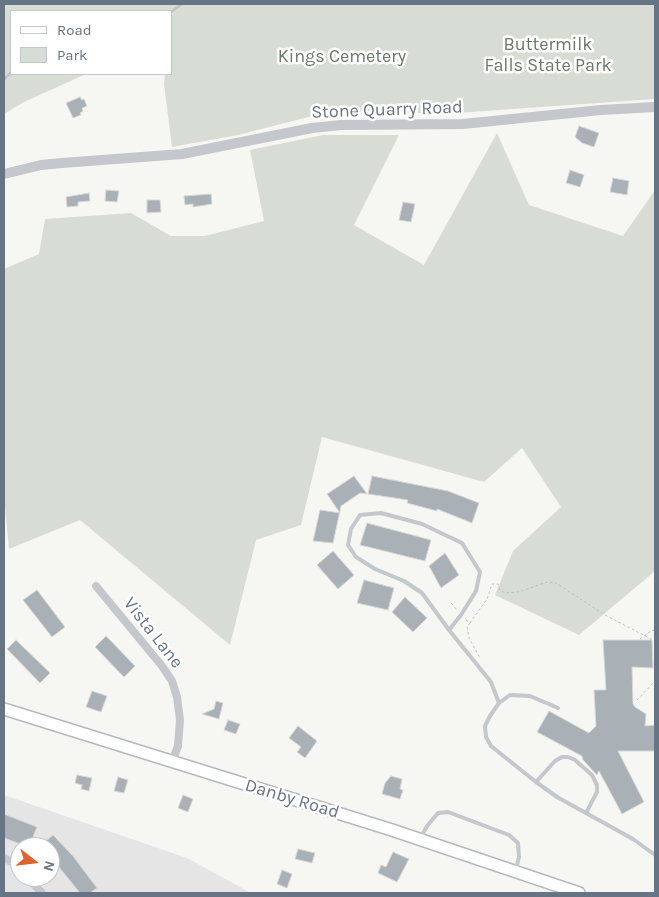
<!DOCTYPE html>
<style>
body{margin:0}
#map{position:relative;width:659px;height:897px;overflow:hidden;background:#f6f6f3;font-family:Karla,sans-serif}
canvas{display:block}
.frame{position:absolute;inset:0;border:5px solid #667483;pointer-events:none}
.legend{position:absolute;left:10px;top:10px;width:162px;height:65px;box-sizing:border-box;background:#fff;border:1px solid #c2c7cd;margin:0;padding:6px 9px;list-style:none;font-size:15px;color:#667483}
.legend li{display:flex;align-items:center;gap:10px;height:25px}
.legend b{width:25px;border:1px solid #c2c7cd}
.north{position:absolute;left:10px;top:837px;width:50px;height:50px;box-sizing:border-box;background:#fff;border:1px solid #c2c7cd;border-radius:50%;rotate:106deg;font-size:14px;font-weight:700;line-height:20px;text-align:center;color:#667483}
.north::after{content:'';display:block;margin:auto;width:18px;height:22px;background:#dd622d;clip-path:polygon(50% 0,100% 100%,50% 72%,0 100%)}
</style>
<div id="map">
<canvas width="659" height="897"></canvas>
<div class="frame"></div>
<ul class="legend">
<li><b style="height:6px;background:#fff"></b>Road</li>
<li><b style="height:14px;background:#d7ddd4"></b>Park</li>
</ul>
<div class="north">N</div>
</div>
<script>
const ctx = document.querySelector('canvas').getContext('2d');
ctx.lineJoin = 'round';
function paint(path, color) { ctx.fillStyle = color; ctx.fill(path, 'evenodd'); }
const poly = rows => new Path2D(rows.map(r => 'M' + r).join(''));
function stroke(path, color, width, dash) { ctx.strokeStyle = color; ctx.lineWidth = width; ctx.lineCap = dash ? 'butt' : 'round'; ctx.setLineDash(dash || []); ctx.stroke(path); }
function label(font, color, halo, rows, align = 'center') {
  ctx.font = font + ' Karla,sans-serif'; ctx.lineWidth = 5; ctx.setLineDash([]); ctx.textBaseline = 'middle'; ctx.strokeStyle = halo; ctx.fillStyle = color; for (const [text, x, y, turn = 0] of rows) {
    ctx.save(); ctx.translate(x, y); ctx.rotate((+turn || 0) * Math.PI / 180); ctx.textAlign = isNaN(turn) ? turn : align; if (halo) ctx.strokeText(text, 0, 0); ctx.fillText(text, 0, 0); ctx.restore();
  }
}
paint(poly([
 [4,795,187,858,251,893,4,893],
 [20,847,50,847,50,877,20,877]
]), '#e4e5e4');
paint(poly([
 [4,4,655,4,655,99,442,114,344,110,324,113,238,135,172,147,164,84,165,74,171,74,171,11,11,11,11,74,86,74,24,102,4,114],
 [497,133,529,205,623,236,655,190,655,571,579,635,495,595,513,551,561,507,522,448,484,482,322,437,301,525,256,540,230,645,80,520,9,549,4,496,4,269,39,254,45,219,131,213,171,236,205,236,264,221,250,150,323,135,399,135,354,225,424,265]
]), '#d7ddd4');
stroke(poly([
 [171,12,182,4],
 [4,80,11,72]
]), '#bcc5ca', 2.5);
const building = poly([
 [80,97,82,100,84,99,87,106,82,108,83,111,80,113,81,115,73,118,66,103,80,97],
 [579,126,599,133,594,147,582,143,575,137,579,126],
 [570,170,584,175,580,187,566,183,570,170],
 [613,178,629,181,627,195,610,192,613,178],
 [106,190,119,191,117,202,105,201,106,190],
 [89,193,90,201,78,202,78,206,67,207,66,197,89,193],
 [211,194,212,204,193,207,193,204,185,205,184,196,211,194],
 [147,200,160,200,161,212,147,213,147,200],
 [403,202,415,204,411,222,399,220,403,202],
 [354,476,367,494,360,493,341,506,333,543,313,541,320,510,340,513,327,494,354,476],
 [372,476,448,491,479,503,472,523,437,509,437,511,407,503,408,500,368,494,372,476],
 [367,523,431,540,425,561,360,545,367,523],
 [333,551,354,575,338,589,317,565,333,551],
 [445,553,459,575,441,588,429,566,445,553],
 [364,580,394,588,388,610,357,603,364,580],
 [37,590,65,627,52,637,23,600,37,590],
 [405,597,427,618,413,632,392,612,405,597],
 [106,636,135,666,124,677,95,647,106,636],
 [16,640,50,673,40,683,7,649,16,640],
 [603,640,652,640,653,668,632,667,633,704,635,707,646,714,645,726,655,725,655,751,618,751,644,802,622,814,599,771,597,775,583,760,582,756,537,732,549,711,589,733,596,726,594,690,606,690,603,640],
 [92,691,107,696,101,712,86,707,92,691],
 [216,701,223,703,219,719,202,714,214,709,216,701],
 [228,720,240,724,236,734,224,730,228,720],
 [298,726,317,741,305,758,297,752,301,747,289,738,298,726],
 [77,775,92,778,89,791,81,789,82,785,75,783,77,775],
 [391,776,402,779,400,789,403,790,400,799,382,794,385,783,391,776],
 [118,777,128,780,124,793,114,791,118,777],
 [183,795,193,799,188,812,178,808,183,795],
 [4,814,37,827,29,847,4,838,4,814],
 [53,835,73,856,97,888,90,893,80,893,50,856,50,847,39,847,53,835],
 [298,849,315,853,312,863,295,859,298,849],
 [393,852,409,859,397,882,378,873,381,865,386,867,393,852],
 [282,870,292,874,287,888,277,884,282,870]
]);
paint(building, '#a9b0b6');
stroke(building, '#d8d8d6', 1);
const secondary = poly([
 [4,709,392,830,579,893]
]);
stroke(secondary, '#b4b9bd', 14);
stroke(poly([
 [451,603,457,610],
 [466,620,470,623,467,627,469,638,480,658],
 [470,623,487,599,492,584,498,584,500,590,505,593,519,592,547,582,556,583,605,615,655,641],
 [640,639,651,631,655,630],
 [637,700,655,681]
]), '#bcbec0', 1, [2.5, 2.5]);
stroke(poly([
 [449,630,461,615,476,591,480,572,462,543,422,524,381,513,360,515,351,529,348,545,356,557,375,569,404,581,422,593,449,630,491,682,499,703],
 [558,708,530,696,510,695,499,703,490,716,485,726,486,737,491,746,536,782,557,797,633,839,655,855],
 [536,782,555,761,562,757,568,757,575,760,592,775,597,785,597,792,586,813],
 [420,839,427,826,438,813,448,812,509,835,518,843,519,857,516,869]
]), '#c4c7cb', 4);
stroke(poly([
 [96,586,162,666,172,681,177,697,180,720,178,746,172,762],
 [4,858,17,865,20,869],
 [27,877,42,893]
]), '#c4c7cb', 8);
stroke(poly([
 [4,174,41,165,62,163,182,154,312,128,341,125,463,124,601,110,655,107]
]), '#c4c7cb', 10);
stroke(secondary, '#fff', 11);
label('18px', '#687a65', '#fff', [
 ["Buttermilk",548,45],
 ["Falls State Park",548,66],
 ["Kings Cemetery",342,57]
]);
label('18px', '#667483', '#fff', [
 ["Stone Quarry Road",387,110,-2],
 ["Vista Lane",153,633,52],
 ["Danby Road",292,799,17]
]);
</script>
